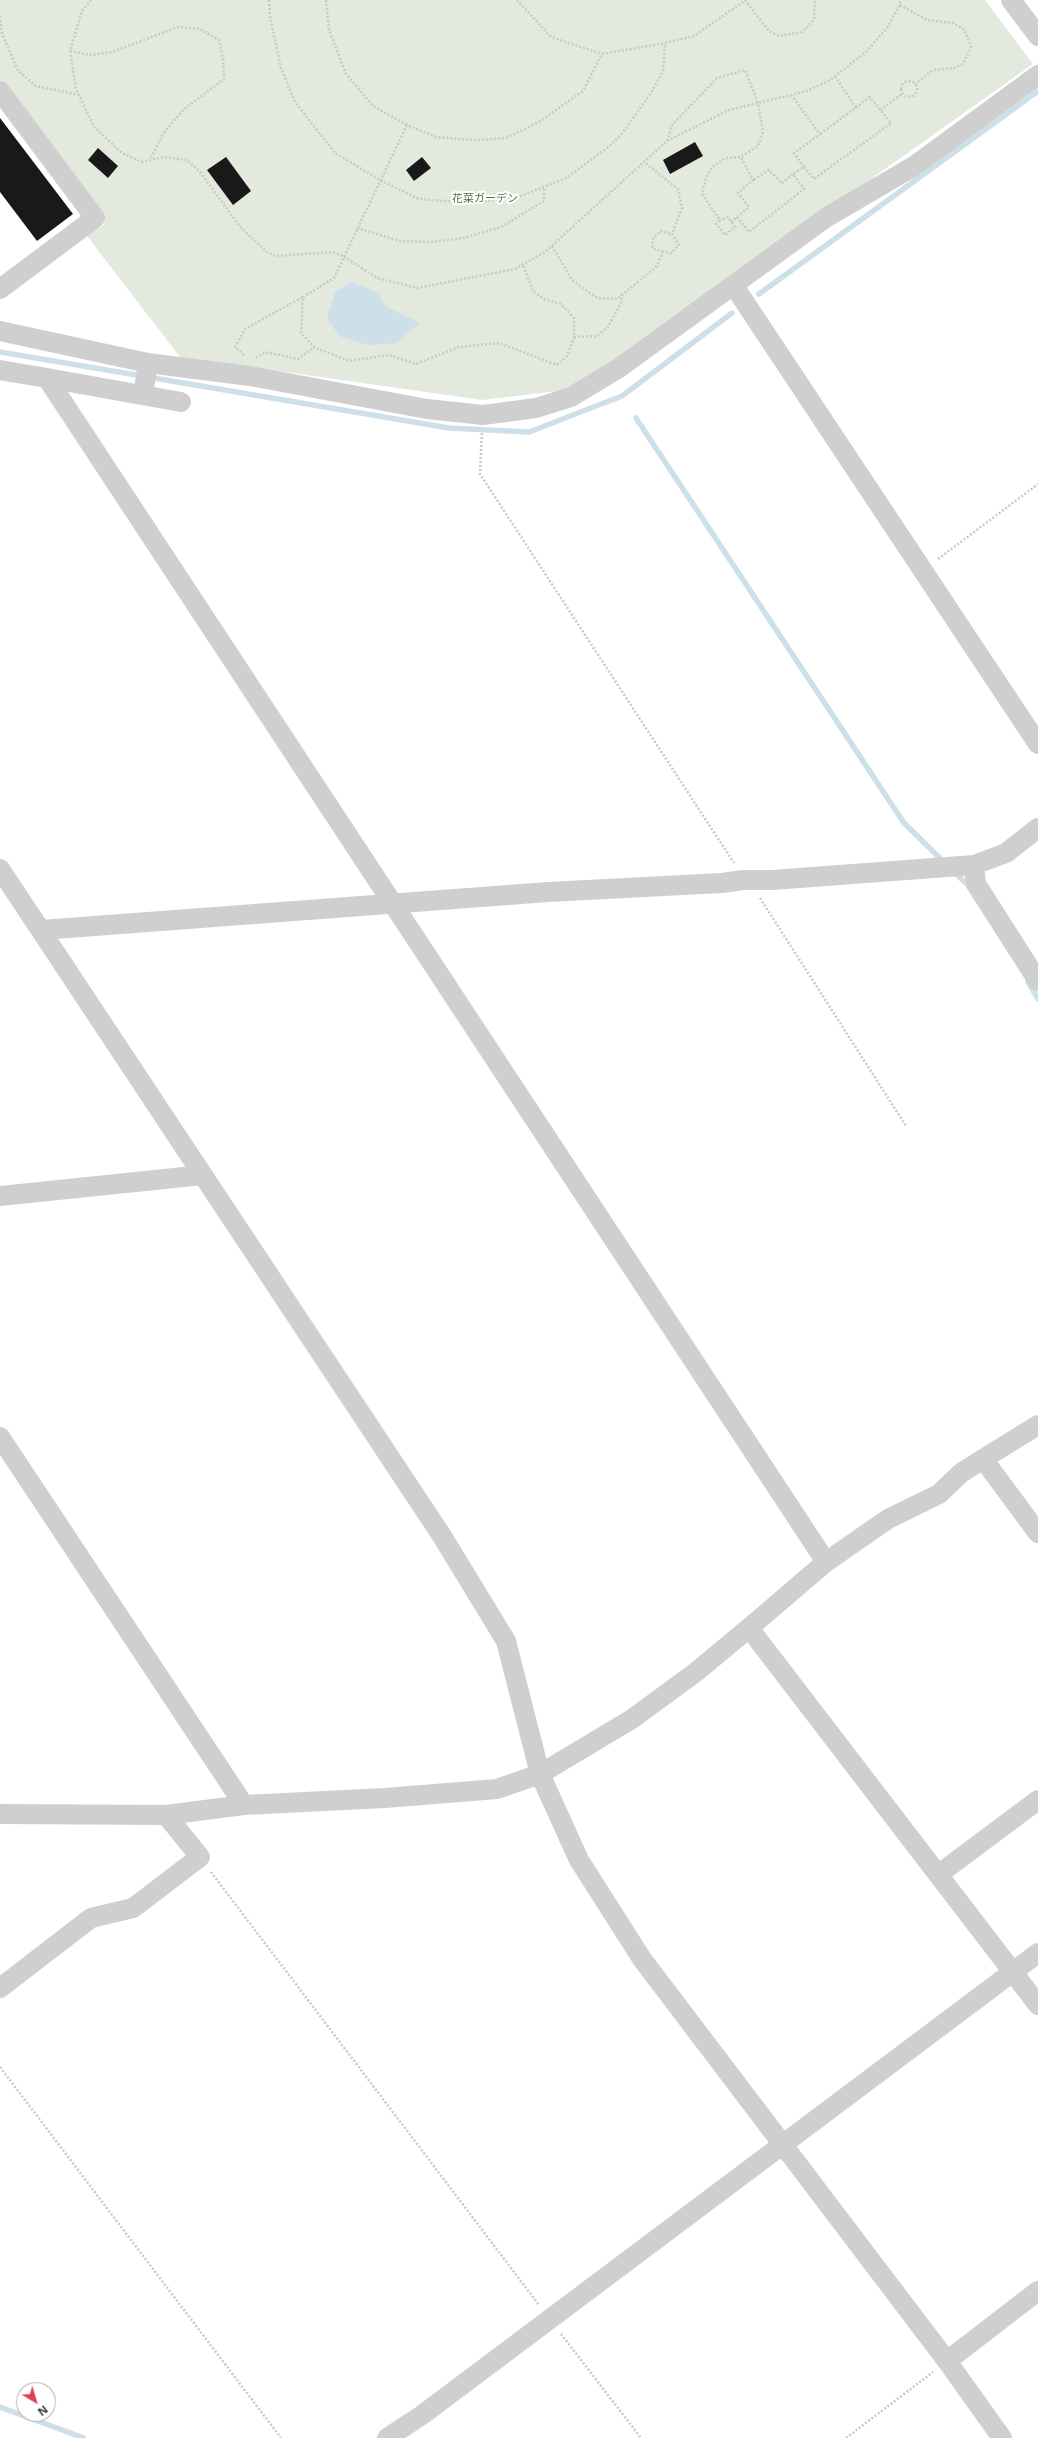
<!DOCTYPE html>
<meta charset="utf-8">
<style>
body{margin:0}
#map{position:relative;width:1038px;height:2438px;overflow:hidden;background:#fff;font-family:"Noto Sans",sans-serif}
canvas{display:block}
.north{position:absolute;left:16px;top:2382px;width:40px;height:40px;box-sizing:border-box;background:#fff;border:1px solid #adadad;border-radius:50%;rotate:142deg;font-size:11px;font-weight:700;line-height:16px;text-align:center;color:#323232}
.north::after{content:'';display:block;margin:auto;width:14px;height:18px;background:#da4357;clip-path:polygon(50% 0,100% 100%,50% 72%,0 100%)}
</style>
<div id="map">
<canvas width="1038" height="2438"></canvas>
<div class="north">N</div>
</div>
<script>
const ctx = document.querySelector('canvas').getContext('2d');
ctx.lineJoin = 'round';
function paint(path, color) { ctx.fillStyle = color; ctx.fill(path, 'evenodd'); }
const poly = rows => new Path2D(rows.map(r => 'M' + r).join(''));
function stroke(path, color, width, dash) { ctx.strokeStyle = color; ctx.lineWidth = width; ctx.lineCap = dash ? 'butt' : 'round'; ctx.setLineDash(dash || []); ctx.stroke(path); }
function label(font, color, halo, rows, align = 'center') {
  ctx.font = font + ' "Noto Sans","Noto Sans JP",sans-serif'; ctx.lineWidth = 4; ctx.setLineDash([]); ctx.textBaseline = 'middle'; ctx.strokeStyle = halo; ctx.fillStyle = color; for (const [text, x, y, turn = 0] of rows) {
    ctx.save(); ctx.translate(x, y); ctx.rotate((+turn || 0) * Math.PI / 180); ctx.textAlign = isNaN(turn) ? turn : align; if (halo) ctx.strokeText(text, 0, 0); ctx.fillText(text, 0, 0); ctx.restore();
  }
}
paint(poly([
 [0,0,985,0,1033,64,575,389,482,400,180,357,87,236,105,224,0,84]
]), '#e3e9dc');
paint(poly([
 [352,282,381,294,380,300,389,308,420,323,396,343,367,345,339,336,327,318,335,292]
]), '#cde0e9');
stroke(poly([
 [759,294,1038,91],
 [0,352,449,428,529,432,622,396,732,313],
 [636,418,904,823,944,862],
 [953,871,970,887],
 [1028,982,1038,999],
 [0,2407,84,2438]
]), '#cde0e9', 5.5);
paint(poly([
 [0,118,73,214,37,241,0,192],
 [695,142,703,156,670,174,663,160],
 [98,148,118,166,108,178,88,160],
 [226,157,251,191,233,205,207,170],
 [422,157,431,168,414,181,406,170]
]), '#191919');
stroke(poly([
 [91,0,82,11,70,51,76,89,94,127,122,153,142,162,164,157,187,160,200,172,241,228,267,252,276,256,333,252,343,256,377,278,417,288,515,269,545,252,667,141,729,110,807,91,830,80,866,52,887,28,900,5,900,0],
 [269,0,270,16,281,68,295,102,335,153,380,180,419,199,459,202,486,201,521,196,566,178,606,149,621,135,651,93,663,71,665,43],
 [326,0,329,30,346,74,373,106,407,125,436,137,475,140,506,138,539,122,583,91,602,54],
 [517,0,551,37,602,54,665,43,694,36,746,0],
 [745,0,769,31,779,36,802,32,814,20,815,0],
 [900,5,927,20,953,23,965,30,971,47,963,64,954,68,933,70,915,84],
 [0,16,2,34,18,71,36,86,79,95],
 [70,51,91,55,112,52,178,27,200,29,219,40,223,58,224,79,183,110,163,134,150,160],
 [835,76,856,108],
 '901 89a8 8 0 1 1 16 0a8 8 0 1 1-16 0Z',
 [791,95,820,134,794,153,804,167,793,174],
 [880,110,902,94],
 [407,125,334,278,303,297,301,333,314,347,349,361,389,355,416,364,459,347,499,343,557,365,567,356,574,337,574,318,561,304,544,299,533,291,523,265],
 [667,141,672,125,717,78,745,70,758,103,763,132,758,146,741,157,725,158,711,168,706,178,702,194,720,220,716,224,725,235,735,227,728,217,720,220],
 [804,167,814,179,891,123,870,97,820,134],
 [737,217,749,232,804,189,793,174,782,183,769,170,753,180],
 [731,222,749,207,738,193,753,180,741,157],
 [357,228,400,241,431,242,463,238,501,227,544,201,544,187],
 [552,246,572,280,597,298,617,299,656,267,663,252,671,253,679,245,672,234,682,208,678,189,644,162],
 [663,252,652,248,653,238,661,231,672,234],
 [574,337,597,336,608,327,622,301,622,295],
 [244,355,235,347,245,329,303,297],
 [256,358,265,352,298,359,314,347],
 [482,433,480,474,734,863],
 [938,559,1038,484],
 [760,898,906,1126],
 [211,1872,539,2305],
 [0,2067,281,2438],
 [561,2334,641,2438],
 [846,2438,933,2372]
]), '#c9c9c9', 2.5, [2, 2]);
stroke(poly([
 [1011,0,1038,36],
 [0,91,95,218,0,289],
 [734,286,1038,744],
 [0,331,148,363,250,376,427,409,483,415,536,408,571,397,619,368,827,217,914,166,1038,75],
 [0,370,47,378,826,1562],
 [47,378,181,402],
 [143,395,148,363],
 [974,865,976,884,1038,981],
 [0,869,442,1536,506,1641,540,1774,579,1860,642,1959,947,2361,1002,2438],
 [41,930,548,892,722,883,743,880,772,880,974,865,1006,853,1038,828],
 [0,1196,203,1175],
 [0,1437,244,1805],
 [983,1459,1038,1425],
 [749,1628,826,1562,888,1519,939,1494,961,1473,983,1459,1038,1533],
 [0,1814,166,1815,244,1805,385,1798,497,1789,540,1774,632,1719,696,1672,749,1628,1038,2005],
 [939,1874,1038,1800],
 [0,1988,91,1918,133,1908,200,1857,166,1815],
 [947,2361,1038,2291],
 [387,2438,422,2415,1038,1953]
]), '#cfcfcf', 20);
label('11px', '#586c42', '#fff', [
 ["花菜ガーデン",485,199]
]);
</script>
